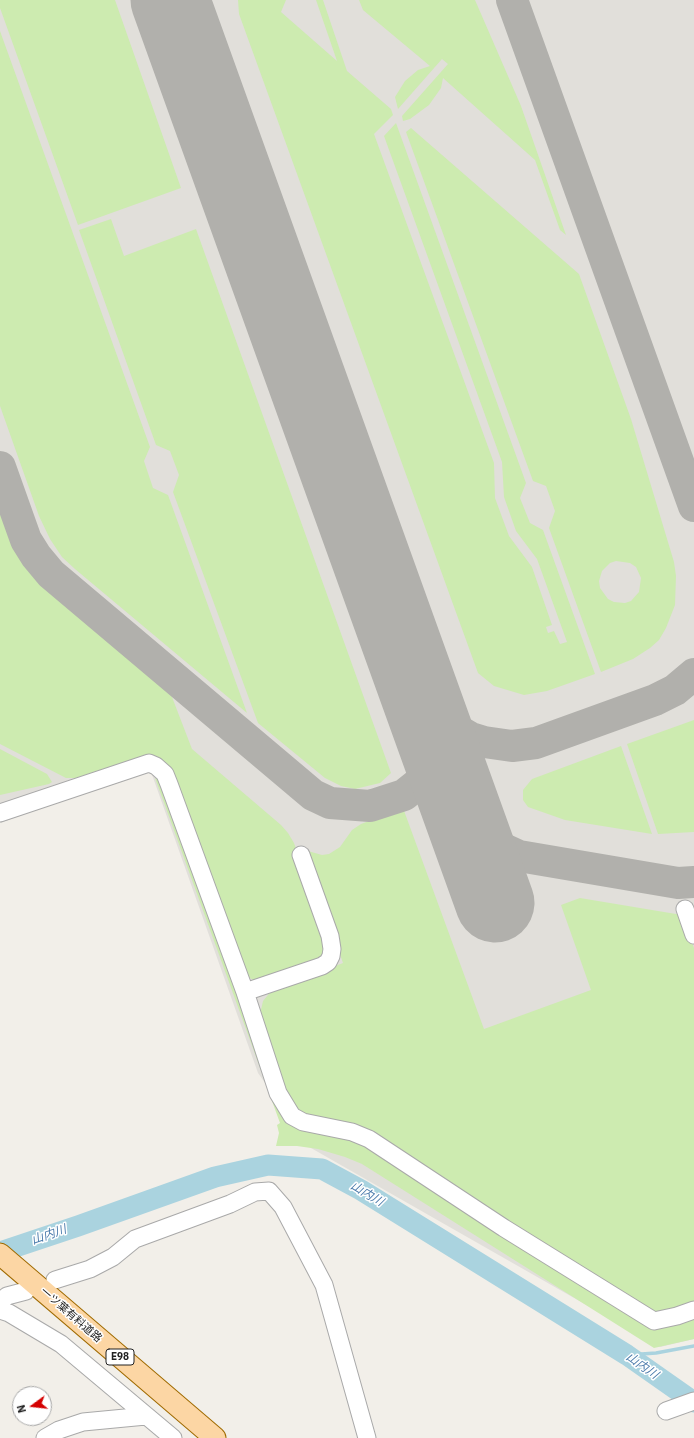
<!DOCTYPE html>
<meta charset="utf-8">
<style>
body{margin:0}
#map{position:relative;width:694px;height:1438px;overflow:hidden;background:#f2efe9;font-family:"IBM Plex Sans",sans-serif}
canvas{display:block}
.north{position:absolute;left:12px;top:1386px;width:40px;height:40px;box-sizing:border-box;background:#fff;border:1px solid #a7a7a7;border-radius:50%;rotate:255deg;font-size:11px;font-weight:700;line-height:16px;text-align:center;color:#222}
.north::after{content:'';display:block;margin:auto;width:14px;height:18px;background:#d40000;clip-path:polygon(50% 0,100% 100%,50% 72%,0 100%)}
</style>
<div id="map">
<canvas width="694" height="1438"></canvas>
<div class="north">N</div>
</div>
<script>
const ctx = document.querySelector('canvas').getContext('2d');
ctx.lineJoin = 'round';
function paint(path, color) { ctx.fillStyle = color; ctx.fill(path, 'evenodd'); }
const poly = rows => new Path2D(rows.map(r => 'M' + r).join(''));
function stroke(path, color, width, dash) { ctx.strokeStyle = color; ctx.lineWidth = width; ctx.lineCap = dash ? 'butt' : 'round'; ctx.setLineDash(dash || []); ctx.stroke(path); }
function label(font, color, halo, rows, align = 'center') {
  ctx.font = font + ' "IBM Plex Sans","Noto Sans JP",sans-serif'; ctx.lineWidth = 3; ctx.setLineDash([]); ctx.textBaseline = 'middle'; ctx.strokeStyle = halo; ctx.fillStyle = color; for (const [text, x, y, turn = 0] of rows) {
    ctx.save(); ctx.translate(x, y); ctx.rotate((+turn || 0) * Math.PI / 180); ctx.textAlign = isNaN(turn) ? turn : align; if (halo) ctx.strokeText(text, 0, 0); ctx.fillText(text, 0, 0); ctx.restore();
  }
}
paint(poly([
 [0,0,694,0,694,1339,660,1347,311,1148,258,1073,150,769,0,823]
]), '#e1dfda');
paint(poly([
 [0,0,115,0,181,188,78,225,0,8],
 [238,0,286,0,281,12,337,61,316,0,323,0,347,71,391,109,393,115,374,134,494,463,495,498,509,536,532,567,552,625,546,627,548,633,554,631,560,644,567,642,537,559,516,531,504,497,502,462,384,136,396,123,526,483,520,498,530,523,543,530,595,674,547,691,524,695,494,686,478,673,239,14],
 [359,0,475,0,521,106,566,235,560,230,535,160,443,78,441,88,429,105,410,119,403,121,402,116,448,64,442,59,398,109,395,97,405,81,418,70,430,66,363,10],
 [0,31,150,447,144,461,153,488,168,495,247,713,75,569,62,557,50,539,39,516,0,406],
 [411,128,579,274,631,419,674,562,676,576,675,605,666,628,659,640,650,648,633,659,601,672,549,528,555,511,546,486,533,481,406,132],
 [616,561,630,563,636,567,641,578,639,592,631,601,625,603,614,602,608,599,600,588,599,581,602,571,610,563],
 [111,219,124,256,196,229,391,773,380,783,355,789,341,786,325,778,258,723,173,492,179,475,170,451,156,445,79,230],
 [0,499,18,547,36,575,163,685,172,697,192,749,281,825,288,833,294,843,325,932,325,948,318,962,261,984,248,977,170,768,166,763,153,756,144,757,76,778,66,778,0,744],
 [694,720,694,832,658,834,627,744],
 [621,746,652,834,565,820,528,807,523,800,523,790,532,779],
 [0,749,47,774,52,782,49,784,0,795],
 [155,778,160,780,279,1104,349,1134,642,1319,694,1314,694,1339,654,1348,362,1164,345,1157,318,1149,297,1146,276,1146,279,1133,277,1125,280,1123],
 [403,808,484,1029,591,990,561,905,580,898,682,915,694,948,694,1304,675,1311,651,1313,378,1137,304,1118,290,1102,260,1014,263,1001,272,990,343,963,305,854,308,851,322,855,329,854,340,847,352,830,361,824]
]), '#cdebb0');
stroke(poly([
 [627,1355,656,1353,694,1346]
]), '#aad3df', 3.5);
stroke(poly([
 [0,1252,78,1226,215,1177,268,1165,322,1169,361,1190,627,1355,694,1402]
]), '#aad3df', 21);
stroke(poly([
 [184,0,184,28,189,53],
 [512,0,694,506],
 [0,467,26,540,36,556,51,574,313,795,330,803,370,806,404,795,424,779,429,769,434,744,433,730],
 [415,684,436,713,459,731,471,738,484,742,512,746,536,743,655,700,675,690,694,674],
 [461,806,480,831,495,845,519,856,678,883,694,882]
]), '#b1b0ac', 32);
stroke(poly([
 [170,0,495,903]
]), '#b1b0ac', 79);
const minor = poly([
 [0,813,149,763,156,766,165,774,169,784,245,992,278,1093,292,1116,303,1122,352,1132,369,1139,504,1228,654,1321,677,1316,694,1310],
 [685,909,694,935],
 [245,992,322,966,328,962,331,956,332,949,330,936,301,855],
 [55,1280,90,1269,113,1257,135,1239,230,1204,255,1192,269,1191,283,1207,324,1285,367,1438],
 [0,1302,7,1296,26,1291],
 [0,1310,9,1313,61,1344,173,1438],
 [666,1411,694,1401],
 [45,1438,59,1430,83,1422,146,1416]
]);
const major = poly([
 [0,1254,215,1438]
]);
stroke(minor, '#a9a9a9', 19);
stroke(major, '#a06b00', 23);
stroke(minor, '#fff', 17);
stroke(major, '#fcd6a4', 21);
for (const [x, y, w] of [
 [120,1357,28]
]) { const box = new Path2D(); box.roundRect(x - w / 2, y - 8, w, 16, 3); ctx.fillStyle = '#fff'; ctx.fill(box); stroke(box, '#222', 1); }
label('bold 10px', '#222', null, [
 ["E98",120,1357]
]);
label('11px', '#222', '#fff', [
 ["一ツ葉有料道路",71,1315,41]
]);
label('italic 12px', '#4a7aab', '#fff', [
 ["山内川",367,1194,31],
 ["山内川",49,1235,-19],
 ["山内川",642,1366,35]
]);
</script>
